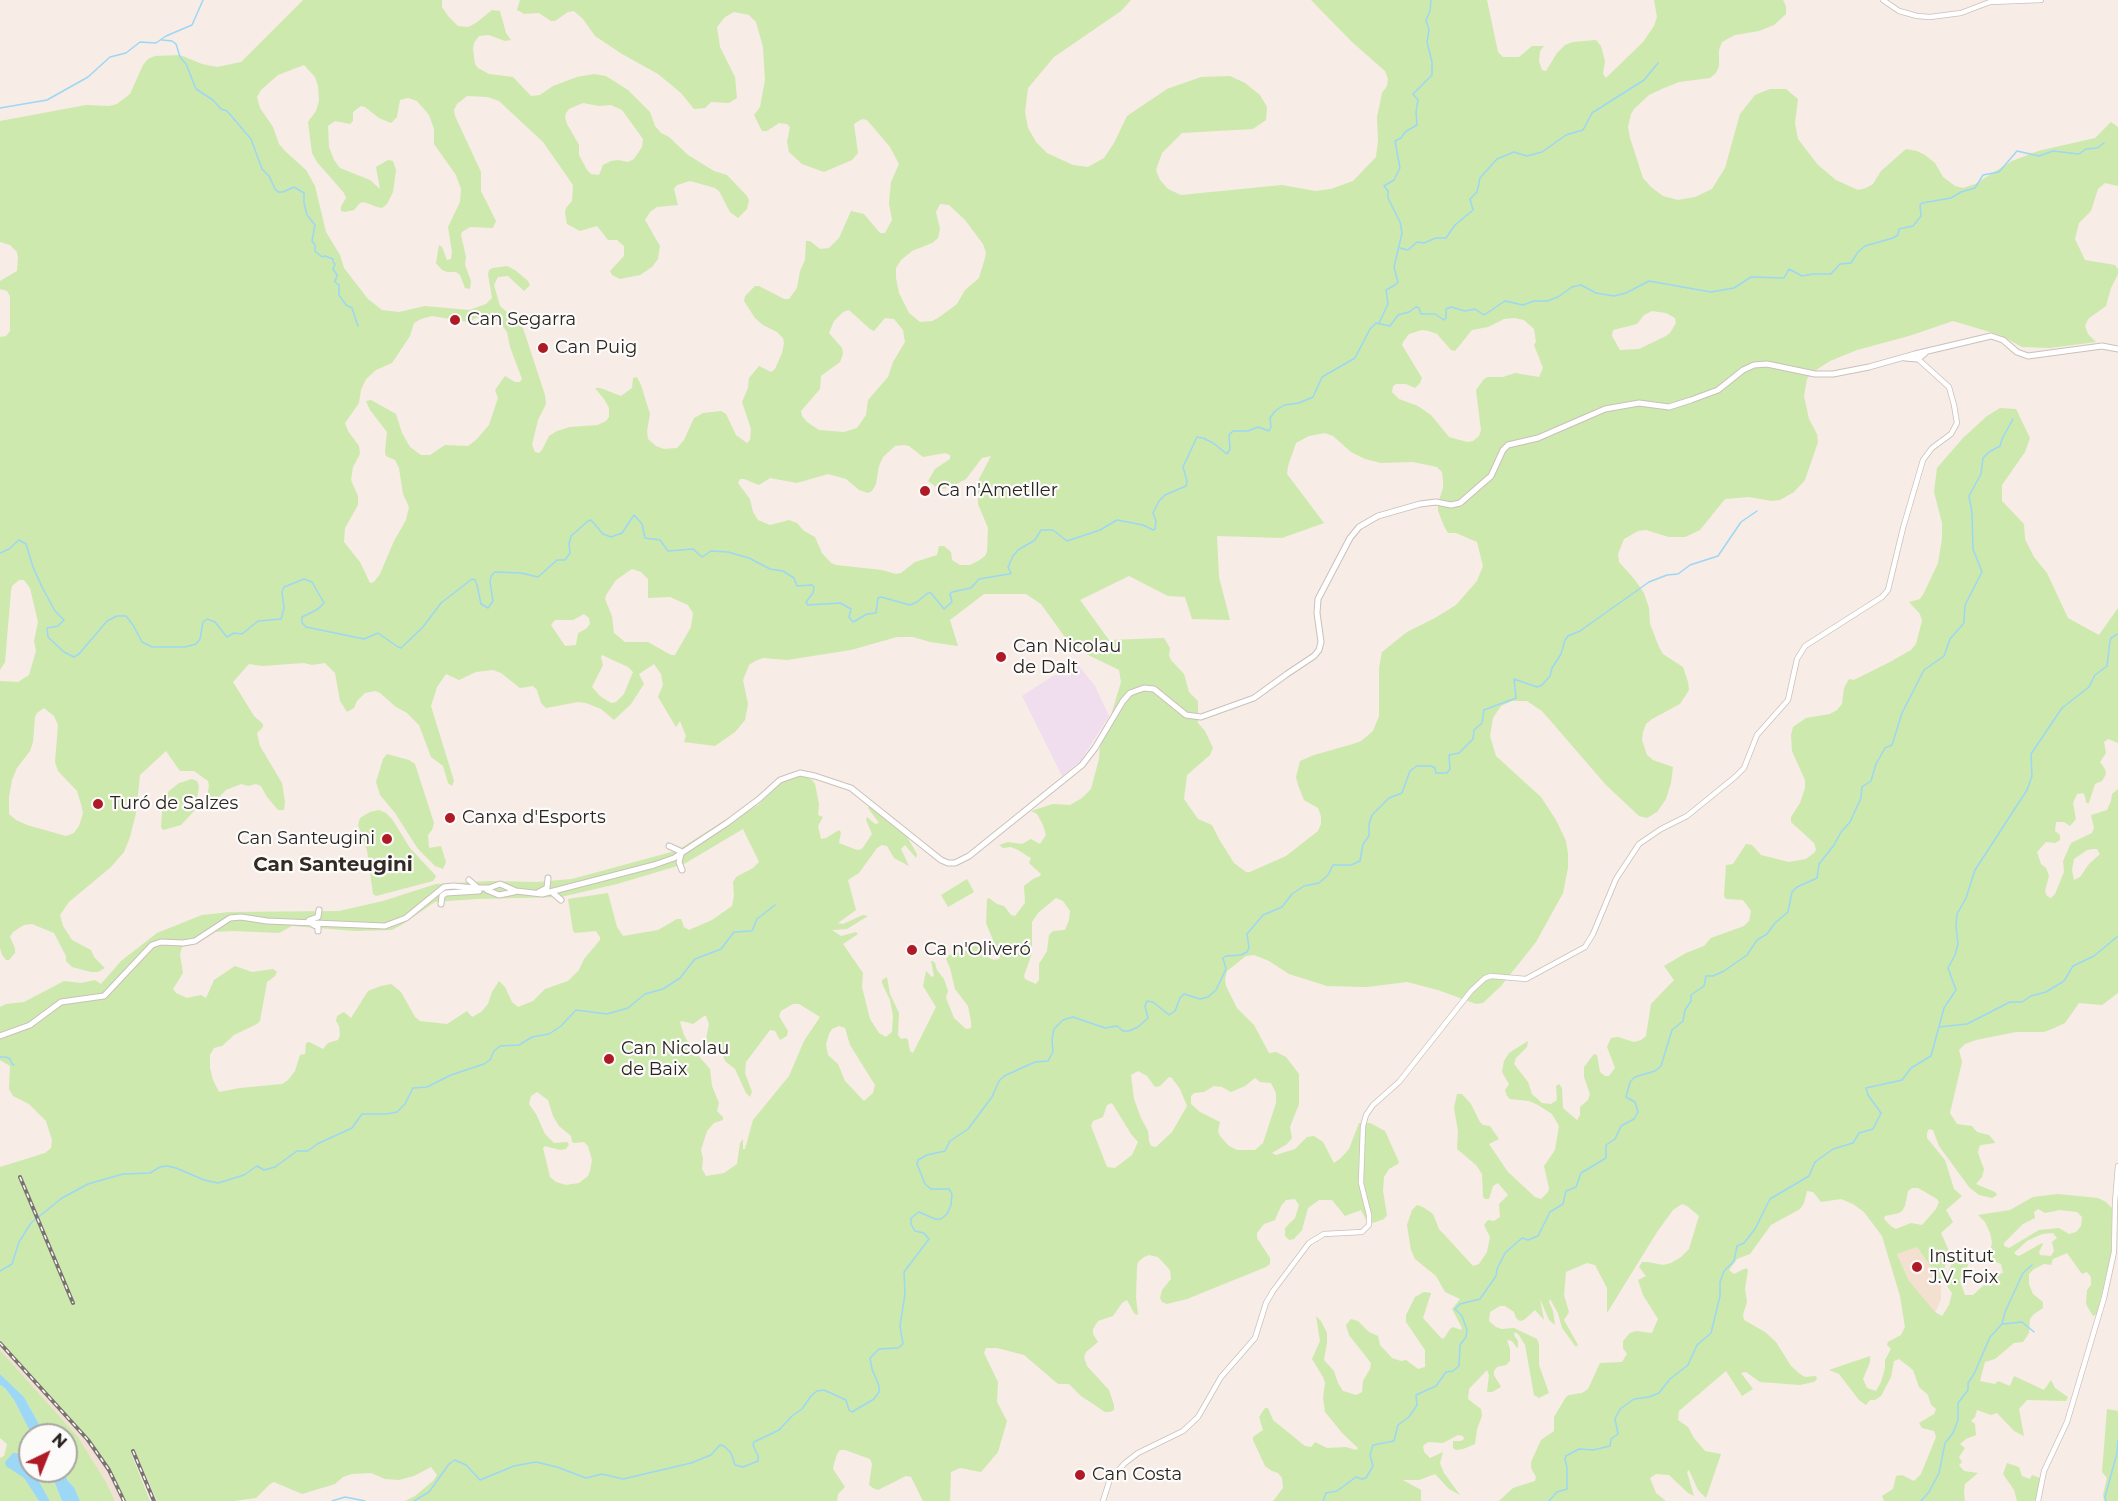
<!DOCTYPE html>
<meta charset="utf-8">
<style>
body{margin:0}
#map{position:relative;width:2118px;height:1501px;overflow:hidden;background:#f7ece6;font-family:Montserrat,sans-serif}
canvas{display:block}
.north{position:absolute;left:18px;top:1423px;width:60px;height:60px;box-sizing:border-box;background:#fdfbfa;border:2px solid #a8a5a4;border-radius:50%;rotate:43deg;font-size:16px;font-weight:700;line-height:24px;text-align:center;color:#282422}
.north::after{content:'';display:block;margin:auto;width:21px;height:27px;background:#ae1b27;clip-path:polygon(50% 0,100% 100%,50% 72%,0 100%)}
</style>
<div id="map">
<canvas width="2118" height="1501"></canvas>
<div class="north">N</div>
</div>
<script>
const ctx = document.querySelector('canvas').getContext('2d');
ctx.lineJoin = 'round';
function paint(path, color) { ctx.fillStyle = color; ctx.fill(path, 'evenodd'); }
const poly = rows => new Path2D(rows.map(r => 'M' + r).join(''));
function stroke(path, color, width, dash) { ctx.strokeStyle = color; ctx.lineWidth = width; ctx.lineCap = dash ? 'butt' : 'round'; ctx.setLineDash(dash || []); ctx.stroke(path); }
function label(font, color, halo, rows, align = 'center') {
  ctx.font = font + ' Montserrat,sans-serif'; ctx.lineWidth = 4.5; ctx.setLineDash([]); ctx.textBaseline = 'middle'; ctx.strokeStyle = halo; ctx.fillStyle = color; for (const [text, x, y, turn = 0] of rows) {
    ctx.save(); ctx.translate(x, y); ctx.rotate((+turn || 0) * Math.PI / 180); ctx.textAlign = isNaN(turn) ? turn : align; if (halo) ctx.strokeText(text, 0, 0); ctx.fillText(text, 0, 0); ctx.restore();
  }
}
paint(poly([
 [0,1340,92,1442,110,1469,126,1501,115,1501,106,1482,78,1437,0,1350]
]), '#f2dfd5');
paint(poly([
 [1078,665,1095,686,1109,716,1081,760,1062,776,1022,696,1053,676]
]), '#f0deef');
paint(poly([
 [1916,1246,1941,1282,1941,1299,1935,1313,1909,1281,1897,1253]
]), '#f4e0d1');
paint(poly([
 [303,0,442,0,442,7,448,16,458,26,468,27,476,23,492,10,500,11,506,33,511,40,505,41,489,35,479,36,474,43,473,49,475,64,478,68,489,74,513,77,531,96,540,95,553,86,577,77,594,74,606,76,628,90,650,112,655,126,661,133,669,137,688,155,714,171,727,175,747,196,749,200,747,209,738,218,730,212,719,191,715,188,690,181,677,185,674,189,678,205,657,207,650,212,645,220,660,246,658,259,652,267,640,275,620,279,612,275,610,271,624,256,624,246,617,240,608,240,597,226,580,231,567,224,565,213,566,208,572,201,573,185,543,142,499,101,488,97,467,96,457,104,454,110,455,116,481,172,481,191,496,221,493,228,470,227,462,232,461,235,466,257,465,265,471,281,470,289,465,288,460,275,456,272,447,272,442,270,436,263,439,245,442,247,447,260,451,259,452,252,448,227,460,202,461,189,456,175,434,144,434,129,429,115,417,101,408,98,400,100,397,117,391,123,379,118,365,107,361,106,353,112,353,121,350,124,335,121,328,126,329,147,334,160,340,168,370,180,380,189,376,167,388,160,393,161,396,170,393,192,387,204,382,208,377,207,364,202,360,203,354,210,345,212,341,211,341,206,346,198,344,193,317,162,312,153,308,122,316,111,319,101,318,86,315,77,304,65,278,75,261,90,257,97,260,108,273,127,279,144,285,151,306,170,315,186,326,232,340,255,344,268,368,299,382,310,399,312,425,306,469,310,486,304,492,298,488,274,489,270,493,268,507,266,515,270,528,281,530,285,524,291,508,276,498,277,494,285,500,306,522,325,545,395,546,404,538,420,532,445,535,452,539,453,542,450,549,436,557,431,570,427,598,425,606,421,609,417,609,408,604,399,595,388,600,388,621,396,632,388,633,378,637,377,641,385,650,414,647,431,648,439,656,446,664,449,677,448,684,440,694,418,703,413,721,411,726,414,736,435,747,443,750,440,751,429,742,402,748,388,749,378,759,366,771,372,775,369,782,353,784,343,783,338,777,332,763,325,755,318,744,301,745,296,755,286,759,286,784,299,789,299,797,288,800,271,805,260,806,241,810,241,820,249,829,248,839,238,851,211,864,214,880,233,885,233,892,220,889,203,891,182,899,164,890,147,867,120,862,119,854,124,858,153,852,160,824,172,802,164,789,152,787,142,790,127,787,124,779,123,767,131,762,131,754,115,760,107,765,80,763,47,756,22,749,15,734,12,725,17,717,27,720,47,735,77,737,98,729,103,711,102,705,108,694,109,681,93,658,74,622,54,595,36,583,19,574,11,568,12,555,21,551,21,539,13,524,14,521,12,517,10,520,0,1131,0,1121,11,1054,57,1028,88,1025,112,1028,128,1036,142,1047,153,1073,165,1088,167,1104,158,1114,143,1127,116,1167,89,1201,77,1230,76,1245,83,1260,95,1267,107,1266,120,1253,129,1182,133,1162,153,1156,170,1160,180,1168,189,1181,195,1282,185,1315,191,1331,189,1353,181,1376,157,1378,141,1377,117,1382,93,1387,86,1388,79,1385,71,1352,42,1311,0,1487,0,1498,52,1503,57,1519,57,1532,46,1544,46,1540,51,1539,61,1542,70,1546,71,1557,53,1565,45,1573,42,1596,40,1601,46,1605,61,1603,74,1606,78,1643,42,1654,26,1657,17,1654,0,1783,0,1786,6,1786,14,1774,25,1759,31,1735,35,1722,42,1719,50,1719,66,1716,73,1710,78,1679,82,1664,88,1649,95,1634,109,1631,114,1628,127,1630,138,1643,178,1651,187,1663,196,1678,200,1695,197,1712,189,1725,168,1740,114,1755,95,1770,89,1786,89,1798,99,1795,123,1798,139,1818,165,1836,180,1858,190,1866,188,1873,184,1881,171,1906,149,1917,151,1925,155,1935,163,1943,177,1955,186,1963,188,1975,184,2012,161,2038,151,2095,138,2111,122,2118,127,2118,186,2105,183,2098,189,2091,211,2079,223,2075,239,2085,260,2115,265,2118,269,2118,274,2111,288,2106,306,2088,319,2085,326,2088,334,2096,342,2050,348,2022,347,2000,335,1953,321,1909,336,1857,350,1830,361,1813,372,1807,379,1804,396,1809,419,1817,434,1818,442,1805,480,1794,492,1780,500,1772,501,1749,497,1725,499,1700,530,1685,537,1669,537,1646,530,1638,531,1624,539,1618,554,1619,562,1635,580,1644,593,1649,608,1650,624,1659,647,1663,654,1683,667,1688,682,1689,690,1680,704,1652,719,1646,724,1643,732,1642,740,1647,755,1653,760,1673,767,1671,783,1666,799,1657,812,1647,818,1639,816,1606,785,1542,711,1527,701,1512,701,1501,706,1493,718,1490,736,1496,756,1541,797,1556,820,1566,841,1568,854,1568,868,1563,893,1536,942,1501,986,1483,1003,1476,1004,1438,990,1407,982,1367,987,1327,986,1289,974,1269,961,1254,955,1246,956,1227,971,1225,979,1226,986,1237,1008,1254,1025,1269,1053,1276,1052,1286,1057,1299,1074,1299,1104,1290,1127,1292,1138,1287,1144,1272,1153,1276,1155,1295,1149,1307,1137,1314,1136,1323,1142,1334,1163,1341,1158,1349,1149,1359,1123,1370,1123,1385,1131,1399,1162,1398,1164,1389,1169,1384,1177,1383,1191,1387,1215,1384,1219,1373,1223,1366,1220,1361,1210,1345,1216,1332,1200,1319,1200,1308,1208,1302,1230,1294,1239,1289,1240,1285,1236,1285,1228,1295,1218,1299,1205,1295,1199,1286,1200,1281,1206,1275,1220,1264,1224,1257,1233,1257,1238,1270,1258,1270,1264,1266,1267,1187,1299,1167,1304,1162,1302,1160,1298,1162,1290,1171,1279,1170,1270,1158,1257,1149,1255,1144,1257,1138,1262,1137,1267,1136,1298,1138,1314,1136,1315,1134,1313,1127,1300,1122,1303,1113,1316,1098,1321,1093,1329,1093,1334,1098,1342,1086,1352,1084,1357,1087,1366,1109,1390,1114,1405,1114,1410,1110,1412,1105,1412,1081,1396,1069,1384,1058,1384,1024,1355,997,1348,986,1348,984,1353,998,1382,997,1402,1007,1421,998,1452,981,1472,960,1468,951,1472,950,1501,923,1501,911,1477,906,1476,878,1490,873,1488,869,1485,872,1464,870,1459,845,1450,840,1450,837,1454,834,1464,833,1469,845,1487,838,1494,837,1501,405,1501,415,1496,434,1480,437,1475,431,1467,414,1476,399,1480,385,1479,371,1473,352,1474,343,1477,335,1484,302,1494,274,1482,270,1484,256,1498,234,1501,157,1501,135,1451,131,1453,150,1501,126,1501,110,1469,92,1442,0,1340,0,1167,45,1153,51,1148,52,1140,46,1121,29,1104,13,1096,9,1089,10,1066,0,1060,0,1007,6,1004,24,1002,64,981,81,983,95,980,101,984,121,961,157,933,202,915,230,912,339,911,383,901,436,884,490,881,537,882,572,879,664,854,678,850,733,815,736,818,758,805,781,783,791,777,804,776,812,780,815,784,819,804,818,815,823,817,818,826,821,839,826,838,839,830,841,832,839,843,857,850,862,849,872,834,866,820,867,817,875,824,879,823,868,808,869,806,907,837,917,854,916,858,905,845,901,849,909,866,894,858,887,846,882,845,877,848,859,873,848,880,856,910,838,923,843,924,863,915,868,916,847,929,832,930,841,936,856,932,858,934,843,944,863,973,862,987,870,1019,879,1033,886,1037,892,1032,893,1016,890,1000,882,983,882,980,887,977,890,994,899,1013,898,1035,901,1039,906,1038,908,1040,910,1051,913,1053,936,1007,923,986,926,971,932,977,934,976,931,961,933,961,935,963,937,970,944,979,948,991,946,998,954,1018,966,1029,971,1028,971,1021,968,1006,955,989,950,968,946,959,949,955,968,950,978,943,980,943,989,958,994,960,999,959,1000,957,986,923,987,899,989,898,997,904,1004,906,1011,915,1015,916,1025,903,1024,886,1033,879,1040,876,1041,874,1029,863,1031,858,1029,857,1018,850,1011,847,1003,848,999,845,1008,842,1022,844,1031,839,1040,844,1046,835,1043,825,1037,814,1031,811,1053,804,1070,805,1082,798,1091,789,1099,759,1100,746,1110,724,1112,712,1121,682,1119,670,1072,647,1041,604,1026,594,984,594,950,620,958,646,930,642,913,637,897,637,851,650,787,660,763,658,755,661,749,665,743,680,748,704,745,720,735,732,715,746,684,742,686,736,680,721,676,727,658,697,663,685,661,674,654,664,639,674,644,684,631,704,614,720,601,709,586,703,578,702,546,708,541,703,537,690,533,686,520,688,501,673,493,670,476,672,459,680,446,674,437,687,431,706,454,781,452,786,448,783,443,766,431,757,419,725,407,713,396,707,380,693,375,691,365,693,357,701,354,708,347,712,340,701,335,673,325,663,312,665,304,663,262,666,249,664,233,682,254,716,263,724,263,727,257,733,260,746,282,783,285,802,284,810,278,810,267,797,261,786,256,784,248,786,241,784,226,790,216,800,210,800,207,796,209,786,208,781,194,771,180,771,166,751,140,775,136,813,130,837,124,852,111,867,69,902,60,915,63,926,72,940,91,950,94,957,105,968,98,972,91,972,72,967,66,961,66,956,54,933,32,924,24,925,13,932,10,937,15,948,15,953,9,960,6,960,2,955,0,948,0,681,18,682,29,675,36,651,34,641,38,622,30,588,24,580,19,580,12,586,11,591,5,662,0,670,0,337,6,336,10,331,10,296,7,291,0,289,0,281,17,271,18,258,17,252,10,245,0,242,0,121,86,105,109,106,117,104,130,94,143,65,148,59,155,56,180,55,202,64,217,67,241,62],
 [583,103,599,106,611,105,622,110,643,139,642,147,634,159,628,162,618,160,611,161,603,165,599,175,591,174,587,170,579,155,579,145,567,124,565,117,566,113,569,109],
 [940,204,949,205,965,220,983,244,986,253,985,258,979,278,965,290,957,304,938,318,932,321,920,322,909,313,899,293,896,278,896,268,901,260,912,251,932,243,938,238,940,229,936,212],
 [849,310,870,329,874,331,885,318,894,319,903,330,905,342,893,362,888,377,868,400,866,415,857,428,844,432,819,430,807,422,802,416,801,411,820,389,821,376,840,362,843,354,842,348,829,333,834,321,843,312],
 [1652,311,1666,313,1675,318,1676,323,1670,333,1666,336,1639,349,1620,350,1612,336,1613,330,1637,324,1644,315],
 [432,316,469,322,476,318,490,318,499,321,507,332,510,347,522,379,520,382,515,382,505,376,495,390,498,398,489,425,476,440,468,446,445,445,430,455,421,455,410,447,402,433,396,414,371,400,366,401,370,410,387,432,385,452,386,456,395,460,399,468,403,494,409,507,406,520,394,541,380,574,374,582,370,583,360,562,344,542,345,528,358,505,358,496,351,480,353,467,360,454,359,446,348,431,345,423,359,403,361,390,366,379,376,370,392,363,410,336,414,323,421,319],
 [1514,318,1524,320,1534,329,1536,342,1534,345,1543,368,1539,377,1515,373,1503,377,1488,377,1484,379,1476,390,1481,430,1479,436,1473,441,1467,442,1449,437,1431,415,1418,406,1399,399,1392,392,1393,386,1396,384,1406,384,1415,388,1420,383,1422,378,1402,345,1403,342,1409,334,1422,330,1429,331,1437,334,1451,350,1455,351,1472,330,1488,327,1504,319],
 [1325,433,1333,436,1351,452,1365,459,1381,463,1413,462,1437,467,1442,472,1443,480,1443,488,1438,503,1438,511,1444,526,1448,533,1456,533,1477,542,1483,566,1477,581,1456,605,1435,618,1407,632,1382,652,1379,668,1379,716,1373,731,1361,741,1353,744,1314,755,1300,761,1296,777,1298,785,1304,800,1318,808,1321,816,1321,824,1318,831,1286,856,1250,872,1246,872,1234,863,1219,839,1212,825,1198,819,1184,799,1187,775,1210,755,1213,748,1205,731,1198,723,1198,701,1189,692,1184,674,1171,660,1169,655,1170,648,1164,638,1109,640,1080,600,1129,576,1168,596,1185,597,1192,619,1230,620,1219,577,1217,536,1282,538,1324,523,1287,474,1288,466,1296,443,1309,436],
 [904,445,909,446,923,457,945,453,950,455,950,459,935,469,928,481,939,489,949,488,966,479,982,458,991,456,978,481,978,504,988,528,987,552,985,556,978,561,970,565,960,565,952,560,951,552,944,546,939,546,937,555,915,562,901,573,896,574,882,570,836,565,831,563,822,553,815,537,804,531,797,523,789,520,770,525,758,520,753,512,750,499,738,483,740,479,744,479,759,485,770,478,797,483,828,474,846,479,859,490,868,493,872,491,876,484,879,466,883,457,895,446],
 [632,569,641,572,648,579,648,598,670,597,688,605,693,613,691,627,675,655,671,655,648,642,625,642,614,633,612,616,605,599,606,595,616,580],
 [584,614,589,618,590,624,586,629,578,633,576,645,565,646,551,625,555,620,573,620],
 [602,655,628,667,633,672,624,694,616,702,611,703,600,696,592,687,603,665,601,657],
 [44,708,54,716,58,725,55,762,58,771,77,791,81,804,83,813,79,826,74,833,66,836,27,825,16,820,9,814,9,797,12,780,17,768,30,751,33,742,35,717,37,713],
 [743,829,759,862,753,868,736,877,733,882,734,896,732,906,712,920,689,930,684,927,681,919,677,919,658,930,623,936,617,927,608,893,568,899,573,931,575,933,596,931,600,937,600,940,584,959,579,970,568,981,545,989,533,1001,518,1007,512,1002,505,987,499,981,492,992,488,1004,481,1012,472,1017,467,1011,447,1024,420,1021,415,1017,401,992,395,987,391,984,381,986,368,991,351,1018,344,1012,337,1016,336,1021,339,1026,340,1035,338,1040,328,1043,323,1049,309,1042,306,1043,305,1054,300,1055,295,1071,288,1080,282,1084,240,1088,219,1092,213,1080,210,1068,210,1055,214,1048,222,1046,234,1035,257,1024,260,1021,267,982,275,976,277,972,273,969,252,972,235,966,214,980,206,998,201,995,187,998,176,993,173,989,183,973,180,955,182,947,191,945,215,932,234,931,279,933,292,926,356,931,392,930,403,924,435,902,476,899,561,897,617,884,684,864],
 [1056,898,1063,901,1070,911,1069,920,1065,930,1053,931,1049,935,1047,951,1039,964,1039,980,1036,984,1025,979,1024,976,1032,953,1032,922,1038,913],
 [793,1004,799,1004,820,1017,804,1041,789,1076,753,1120,745,1149,743,1149,743,1139,740,1143,737,1164,724,1173,706,1176,702,1169,703,1159,701,1150,707,1131,714,1123,723,1120,723,1117,717,1111,719,1103,712,1086,710,1069,691,1047,684,1035,680,1022,682,1021,693,1024,704,1016,706,1016,709,1024,706,1039,708,1044,722,1053,725,1061,735,1069,746,1093,750,1097,752,1092,745,1073,746,1062,770,1030,775,1031,780,1040,787,1036,788,1031,779,1016,781,1011],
 [839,1026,845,1028,850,1045,875,1085,873,1093,864,1101,845,1081,838,1064,828,1055,826,1044,829,1034,832,1029],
 [1138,1071,1147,1076,1155,1087,1160,1086,1169,1077,1172,1078,1180,1089,1187,1106,1172,1132,1156,1147,1151,1146,1149,1141,1148,1131,1141,1118,1134,1099,1131,1075],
 [1255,1078,1260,1082,1271,1083,1276,1093,1276,1103,1263,1143,1255,1150,1237,1150,1229,1146,1220,1136,1218,1131,1220,1122,1200,1112,1191,1104,1191,1096,1194,1093,1204,1092,1214,1086,1222,1087,1231,1092,1245,1086],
 [537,1092,548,1100,553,1116,559,1126,571,1136,572,1142,574,1143,584,1142,588,1146,592,1160,590,1171,588,1176,579,1183,566,1185,556,1182,550,1177,543,1148,545,1146,560,1150,566,1149,569,1144,567,1142,554,1143,545,1134,536,1114,529,1104,531,1096],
 [1112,1103,1131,1134,1138,1142,1132,1155,1115,1168,1107,1167,1091,1126,1093,1121,1103,1117,1107,1105],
 [2000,408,2016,409,2030,438,2025,452,2002,485,2002,501,2024,524,2025,539,2034,557,2047,573,2068,618,2099,635,2118,608,2118,743,2108,739,2104,742,2106,753,2100,762,2105,769,2106,774,2102,781,2095,784,2089,803,2086,803,2085,796,2083,793,2077,794,2073,803,2076,819,2070,826,2064,822,2056,822,2055,831,2060,835,2060,840,2055,843,2046,842,2037,852,2041,864,2046,868,2049,876,2045,891,2047,896,2051,898,2055,894,2064,872,2063,861,2071,843,2092,833,2094,828,2091,815,2107,810,2111,801,2112,794,2118,789,2118,993,2102,1005,2079,1003,2065,1023,2052,1029,2044,1032,2016,1032,1976,1040,1965,1044,1959,1050,1962,1062,1950,1113,1957,1124,1972,1126,1977,1132,1989,1135,1994,1141,1995,1143,1981,1145,1979,1147,1978,1153,1984,1169,1982,1177,1976,1184,1995,1192,1997,1195,1992,1198,1979,1195,1969,1187,1939,1146,1933,1130,1929,1129,1927,1133,1927,1138,1945,1160,1954,1189,1962,1196,1946,1210,1953,1222,1941,1233,1949,1251,1941,1282,1917,1247,1897,1254,1909,1281,1935,1312,1942,1316,1949,1305,1952,1293,1945,1283,1955,1253,1968,1263,1967,1270,1961,1276,1960,1281,1965,1295,1973,1295,1984,1285,1992,1286,1990,1275,1992,1272,2000,1274,2003,1273,2001,1264,1994,1261,1990,1253,1992,1242,1990,1233,1985,1222,1978,1215,2010,1210,2033,1197,2058,1194,2098,1198,2106,1202,2112,1208,2111,1254,2097,1314,2093,1316,2086,1304,2087,1290,2091,1285,2091,1277,2087,1272,2082,1274,2067,1253,2053,1259,2051,1265,2044,1264,2034,1269,2029,1274,2029,1284,2033,1294,2043,1302,2043,1308,2034,1314,2030,1319,2029,1333,2023,1342,2014,1343,1995,1359,1985,1362,1980,1381,1995,1384,1998,1381,2010,1386,2014,1376,2044,1390,2051,1380,2055,1388,2068,1397,2066,1401,2027,1400,2019,1409,2024,1436,2014,1431,1997,1413,1991,1415,1977,1410,1975,1417,1971,1421,1975,1424,1976,1435,1966,1439,1960,1444,1965,1448,1959,1457,1962,1462,1959,1465,1964,1471,1978,1473,1965,1484,1964,1493,1965,1501,1884,1501,1882,1496,1893,1489,1896,1476,1902,1475,1914,1481,1921,1474,1936,1437,1934,1431,1922,1428,1919,1423,1934,1414,1936,1409,1931,1405,1928,1395,1919,1387,1913,1370,1899,1359,1894,1361,1891,1377,1881,1396,1875,1400,1870,1400,1866,1405,1859,1400,1839,1374,1829,1370,1870,1356,1870,1362,1863,1379,1867,1388,1876,1391,1881,1382,1885,1368,1885,1360,1891,1349,1887,1345,1888,1342,1901,1335,1905,1327,1900,1296,1882,1236,1864,1212,1853,1204,1841,1199,1821,1202,1813,1192,1807,1191,1804,1203,1800,1209,1771,1225,1750,1254,1737,1259,1729,1270,1734,1274,1746,1268,1748,1270,1745,1289,1747,1302,1743,1315,1744,1320,1765,1332,1776,1342,1791,1366,1800,1374,1805,1377,1816,1376,1817,1379,1814,1382,1800,1385,1760,1382,1746,1372,1741,1373,1753,1389,1742,1396,1726,1371,1679,1411,1678,1420,1688,1427,1694,1438,1705,1451,1721,1454,1706,1498,1698,1490,1689,1470,1687,1472,1694,1496,1688,1493,1669,1475,1656,1474,1650,1478,1656,1493,1666,1501,1499,1501,1513,1488,1535,1481,1536,1477,1531,1468,1531,1462,1541,1440,1554,1431,1554,1417,1566,1397,1569,1395,1582,1393,1588,1389,1600,1363,1622,1362,1627,1354,1623,1348,1623,1341,1630,1333,1636,1331,1652,1333,1658,1319,1643,1295,1638,1280,1646,1276,1639,1267,1642,1262,1648,1262,1663,1265,1671,1263,1681,1257,1689,1249,1699,1216,1687,1206,1682,1204,1673,1210,1657,1232,1607,1313,1607,1288,1595,1265,1587,1263,1566,1272,1564,1295,1569,1312,1564,1320,1578,1345,1576,1347,1562,1328,1558,1313,1550,1299,1549,1302,1553,1311,1555,1325,1549,1320,1540,1299,1544,1320,1535,1310,1524,1320,1520,1321,1516,1318,1514,1312,1505,1306,1500,1306,1490,1312,1489,1321,1496,1327,1501,1329,1514,1328,1537,1339,1539,1344,1539,1365,1549,1393,1539,1398,1534,1395,1525,1345,1519,1335,1515,1332,1514,1335,1518,1341,1518,1347,1517,1348,1512,1341,1507,1340,1510,1349,1510,1361,1506,1365,1497,1367,1494,1371,1494,1375,1501,1387,1492,1392,1487,1392,1489,1375,1487,1370,1469,1389,1468,1399,1481,1409,1482,1416,1477,1429,1475,1444,1463,1449,1456,1450,1453,1448,1453,1441,1461,1441,1464,1439,1463,1436,1458,1435,1443,1443,1428,1442,1423,1446,1424,1452,1430,1458,1443,1452,1440,1463,1444,1473,1460,1495,1449,1489,1435,1474,1419,1480,1403,1480,1421,1490,1421,1501,1273,1501,1283,1488,1282,1478,1278,1473,1272,1471,1265,1466,1253,1440,1253,1437,1263,1430,1259,1417,1265,1408,1268,1408,1273,1420,1305,1446,1311,1447,1315,1442,1327,1448,1346,1447,1356,1450,1358,1448,1343,1434,1325,1412,1323,1398,1325,1383,1323,1377,1312,1359,1320,1341,1316,1316,1321,1321,1327,1333,1327,1343,1324,1360,1334,1371,1338,1383,1343,1391,1356,1395,1362,1392,1363,1381,1370,1369,1371,1363,1349,1335,1346,1325,1351,1319,1358,1321,1369,1332,1378,1336,1380,1345,1392,1358,1401,1361,1406,1360,1418,1369,1425,1367,1425,1350,1406,1322,1406,1315,1415,1297,1424,1292,1431,1293,1423,1318,1442,1339,1445,1337,1450,1329,1453,1327,1461,1330,1462,1328,1452,1309,1460,1299,1445,1292,1436,1276,1415,1259,1411,1250,1407,1225,1412,1210,1417,1205,1423,1207,1433,1214,1439,1229,1473,1266,1479,1264,1487,1252,1490,1237,1484,1225,1488,1220,1494,1221,1500,1217,1499,1204,1508,1195,1498,1183,1493,1186,1489,1199,1485,1199,1483,1197,1482,1174,1476,1165,1457,1149,1458,1131,1454,1108,1457,1094,1462,1094,1471,1104,1480,1122,1483,1125,1490,1126,1499,1139,1489,1144,1508,1172,1535,1197,1541,1199,1548,1192,1549,1188,1544,1166,1555,1150,1559,1126,1552,1114,1538,1105,1529,1101,1510,1099,1507,1096,1505,1090,1509,1084,1502,1072,1504,1061,1509,1053,1528,1041,1527,1047,1516,1058,1514,1064,1528,1082,1532,1094,1542,1103,1551,1104,1557,1100,1556,1086,1559,1084,1562,1088,1563,1108,1577,1120,1580,1115,1580,1107,1588,1100,1590,1094,1584,1077,1584,1067,1594,1054,1597,1055,1600,1072,1605,1076,1609,1076,1615,1068,1607,1047,1611,1038,1618,1037,1634,1042,1641,1040,1646,1036,1651,1004,1674,980,1664,966,1686,953,1704,946,1711,938,1744,926,1749,921,1751,911,1743,900,1726,899,1724,896,1726,865,1733,864,1746,844,1752,845,1761,855,1789,862,1806,859,1815,852,1816,849,1814,843,1791,822,1791,817,1800,803,1805,788,1805,780,1792,751,1791,735,1793,727,1806,718,1830,714,1837,710,1842,704,1844,688,1849,679,1854,680,1890,662,1911,650,1916,644,1922,621,1920,614,1909,602,1920,599,1924,593,1938,563,1942,539,1942,523,1934,492,1937,468,1963,438,1987,416],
 [2093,849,2097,849,2100,854,2089,864,2080,877,2074,880,2072,870,2074,859,2087,850],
 [1912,1188,1918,1188,1937,1199,1939,1202,1936,1209,1922,1225,1911,1223,1896,1229,1892,1227,1884,1219,1885,1216,1899,1213,1902,1211,1905,1206,1908,1191],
 [2038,1209,2045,1213,2060,1210,2077,1212,2082,1217,2081,1226,2076,1232,2069,1234,2059,1228,2039,1230,2009,1248,2004,1246,2004,1243,2023,1224,2035,1218,2034,1212],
 [2053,1233,2057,1238,2052,1242,2054,1251,2051,1256,2040,1255,2039,1252,2043,1244,2042,1243,2021,1255,2018,1256,2014,1253,2027,1241,2042,1234],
 [387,754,409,760,415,764,434,823,432,830,428,835,429,848,441,846,446,862,443,869,435,866,418,849,395,813,380,795,376,782,383,759],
 [192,779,197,781,199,786,195,810,181,825,163,830,161,827,163,800,169,791,179,783],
 [379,810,386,813,392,819,410,848,436,876,433,881,376,896,373,894,367,850,358,825,360,818,370,812],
 [967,879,974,892,948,907,941,895],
 [0,1350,78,1437,106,1482,115,1501,80,1501,74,1487,68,1481,63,1471,66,1471,66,1435,45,1435,24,1397,0,1374],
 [0,1385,5,1388,14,1400,32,1435,30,1435,30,1468,17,1453,5,1463,24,1478,39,1501,0,1501,0,1458,4,1456,7,1444,0,1438],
 [2107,1409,2118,1411,2118,1501,2104,1501,2103,1495,2107,1478,2102,1472],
 [2007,1463,2019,1467,2022,1476,2030,1479,2032,1475,2040,1478,2037,1501,2017,1501,2014,1490,2003,1474],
 [33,1471,50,1471,62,1501,50,1501]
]), '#cde9ad');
paint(poly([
 [0,1374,24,1397,45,1435,32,1435,14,1400,5,1388,0,1385],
 [13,1453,17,1453,30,1468,30,1471,33,1471,50,1501,39,1501,24,1478,6,1466,5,1462],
 [50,1471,63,1471,68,1481,74,1487,80,1501,62,1501]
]), '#9cd7f5');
stroke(poly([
 [162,40,172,41,176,44,180,57,186,64,196,89,213,100,221,109,227,111,251,139,262,169,269,176,275,189,278,192,283,192,294,187,304,193,304,203,307,215,315,225,312,241,315,245,315,251,322,257,325,256,333,259,333,262,335,264,333,269,337,275,335,282,339,285,339,295,346,305,352,308,358,326],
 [0,108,47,100,88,77,110,57,126,53,140,42,156,43,166,36,192,25,203,0],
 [1400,248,1408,250,1417,242,1424,243,1436,238,1446,238,1455,225,1473,210,1470,199,1477,192,1480,178,1497,159,1514,152,1527,156,1542,152,1566,135,1583,130,1592,113,1644,80,1658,63],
 [1379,323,1388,304,1386,290,1395,285,1398,282,1394,267,1402,233,1400,222,1388,198,1388,191,1384,186,1394,180,1400,168,1395,141,1401,138,1405,132,1417,125,1416,112,1418,100,1413,94,1432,75,1432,62,1427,42,1429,30,1426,20,1430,11,1431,0],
 [0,553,9,549,19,540,26,544,33,567,42,587,55,611,64,620,58,626,47,628,48,637,64,652,74,657,79,654,107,621,117,616,126,616,133,625,142,642,152,647,185,647,196,644,200,639,203,622,207,619,215,622,227,637,234,633,242,634,258,621,281,619,284,608,282,592,284,587,304,579,312,582,324,603,318,609,302,617,302,623,306,627,364,639,378,633,398,647,401,648,423,627,441,603,472,579,475,580,477,585,481,604,488,608,493,601,490,582,491,576,495,572,521,573,538,577,557,560,565,560,570,553,569,544,571,536,588,521,591,520,603,534,611,537,622,533,634,515,642,524,645,538,660,540,668,551,693,549,702,557,711,551,728,552,749,558,770,569,783,571,794,578,797,586,812,585,814,587,813,593,806,602,808,605,840,603,851,609,849,617,853,622,867,614,876,613,878,598,881,597,910,605,917,602,928,593,931,593,944,609,952,602,950,594,952,592,971,588,979,579,1009,574,1011,573,1008,567,1013,556,1018,550,1035,540,1041,530,1053,530,1067,541,1100,530,1117,520,1143,525,1153,530,1155,529,1156,521,1153,513,1159,501,1165,495,1186,486,1187,481,1183,467,1197,437,1203,438,1213,443,1227,454,1230,449,1229,435,1233,431,1248,431,1258,427,1269,431,1271,427,1270,418,1275,411,1284,405,1299,403,1313,397,1322,377,1355,358,1370,329,1376,323,1390,326,1398,315,1409,312,1416,307,1419,308,1421,314,1435,314,1444,320,1446,318,1446,309,1451,307,1465,311,1475,309,1484,315,1505,301,1523,305,1534,301,1547,301,1558,297,1572,287,1581,285,1596,293,1614,296,1626,293,1649,281,1711,292,1734,288,1751,277,1784,278,1789,269,1802,276,1813,274,1831,274,1840,264,1851,263,1858,252,1865,246,1893,238,1898,235,1899,229,1913,226,1921,216,1920,205,1922,203,1951,198,1961,192,1975,188,1983,175,1999,172,2017,151,2039,156,2053,151,2079,154,2086,149,2097,148,2104,143],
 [1939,1027,1967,1024,2010,1002,2022,1002,2031,996,2046,992,2064,981,2073,966,2094,956,2118,936],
 [0,1057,6,1057,10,1059,12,1064,14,1065],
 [0,1271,12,1264,19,1242,31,1223,62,1198,88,1184,123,1174,150,1173,160,1167,167,1166,176,1168,204,1180,218,1183,244,1175,257,1166,264,1170,275,1167,297,1151,308,1151,317,1144,352,1128,362,1114,386,1114,397,1112,405,1104,413,1088,427,1087,451,1075,484,1064,490,1060,494,1051,500,1046,519,1045,532,1037,549,1034,561,1026,576,1010,607,1014,628,1008,645,994,663,989,680,978,695,959,721,949,734,932,752,931,757,919,775,905],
 [2003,1324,2022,1322,2034,1332],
 [332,1501,345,1497,365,1501],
 [414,1501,429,1492,449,1464,455,1460,466,1465,480,1480,514,1466,536,1462,557,1467,586,1478,602,1474,623,1479,691,1463,711,1455,720,1445,724,1446,731,1453,735,1465,743,1467,758,1461,758,1456,753,1445,754,1442,779,1430,792,1416,802,1409,811,1396,817,1391,824,1390,846,1400,849,1410,852,1412,874,1399,879,1392,879,1386,872,1369,870,1358,879,1349,898,1348,903,1344,900,1326,905,1294,904,1272,929,1239,924,1233,915,1231,911,1224,911,1218,919,1212,935,1219,941,1219,947,1214,951,1205,952,1194,949,1189,931,1189,925,1184,917,1164,918,1160,927,1155,945,1151,950,1141,968,1129,992,1097,999,1081,1004,1076,1035,1062,1048,1061,1053,1052,1052,1039,1054,1029,1063,1020,1073,1017,1105,1028,1117,1026,1123,1031,1129,1031,1138,1027,1148,1018,1145,1006,1147,1001,1153,1002,1169,1015,1175,1011,1180,998,1184,994,1200,999,1208,997,1216,990,1226,969,1223,958,1226,956,1241,955,1247,952,1249,948,1247,934,1263,915,1282,907,1292,894,1304,886,1319,883,1328,875,1333,865,1351,865,1360,861,1363,844,1369,836,1369,824,1372,815,1389,798,1402,793,1410,771,1417,766,1431,766,1435,768,1436,773,1447,773,1450,769,1449,755,1459,753,1473,739,1474,730,1482,723,1484,710,1516,698,1514,679,1537,687,1542,685,1550,676,1552,668,1561,654,1565,640,1568,636,1580,631,1649,582,1667,575,1678,574,1690,565,1718,556,1741,522,1757,511],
 [1323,1501,1326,1493,1337,1491,1356,1477,1362,1479,1366,1478,1373,1466,1370,1455,1373,1445,1394,1441,1398,1425,1409,1417,1417,1405,1416,1395,1436,1386,1446,1372,1453,1371,1459,1366,1460,1345,1466,1337,1467,1330,1462,1316,1455,1309,1460,1304,1480,1299,1496,1276,1497,1269,1505,1253,1522,1238,1528,1240,1538,1236,1550,1212,1563,1204,1566,1191,1576,1187,1581,1173,1606,1158,1606,1145,1615,1139,1621,1126,1634,1119,1638,1112,1635,1102,1626,1097,1630,1082,1635,1077,1655,1071,1661,1066,1672,1030,1683,1021,1685,1010,1691,1001,1691,995,1704,986,1706,976,1713,976,1724,971,1747,955,1757,940,1767,934,1775,923,1788,912,1792,892,1797,887,1817,878,1819,864,1834,845,1841,832,1850,822,1861,798,1862,787,1871,781,1876,764,1885,748,1892,745,1902,713,1924,670,1944,656,1950,639,1964,623,1965,605,1982,572,1973,549,1972,513,1969,496,1981,474,1983,458,1989,452,2000,446,2002,439,2013,419],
 [1549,1501,1557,1492,1567,1489,1567,1467,1565,1459,1566,1456,1579,1449,1593,1450,1610,1446,1611,1439,1618,1434,1615,1419,1620,1409,1634,1399,1649,1397,1659,1393,1670,1379,1688,1365,1697,1345,1711,1333,1720,1296,1720,1282,1724,1271,1734,1261,1737,1246,1744,1243,1755,1229,1770,1199,1809,1176,1815,1162,1833,1149,1853,1143,1859,1133,1873,1129,1881,1113,1868,1095,1866,1088,1902,1080,1911,1068,1931,1056,1944,1008,1956,990,1948,968,1955,955,1958,944,1956,926,1957,914,1966,898,1975,870,2027,790,2032,776,2031,754,2062,708,2089,687,2095,675,2107,666,2110,641,2111,638,2118,634],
 [1921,1501,1929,1492,1939,1473,1945,1443,1953,1433,1958,1420,1958,1403,1968,1390,1968,1383,1974,1374,1990,1337,2002,1324,2005,1312,2023,1273,2032,1265],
 [2106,1501,2105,1497,2117,1453,2118,1440]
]), '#9cd7f5', 1.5);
const tertiary = poly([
 [1883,0,1899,11,1917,16,1930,17,1961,13,1990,2,2041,0],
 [1103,1501,1110,1479,1125,1463,1138,1453,1183,1431,1198,1417,1221,1377,1255,1338,1266,1303,1273,1291,1309,1243,1324,1234,1362,1232,1369,1225,1369,1215,1361,1183,1363,1126,1366,1115,1373,1105,1399,1082,1471,991,1485,978,1491,976,1526,979,1585,947,1593,934,1616,879,1639,844,1661,829,1687,816,1735,777,1744,768,1757,735,1788,700,1797,659,1805,646,1882,597,1888,590,1903,528,1923,460,1932,448,1951,434,1957,423,1954,405,1949,387,1918,359],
 [2038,1501,2044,1471,2067,1422,2104,1298,2114,1252,2115,1202,2118,1166]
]);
const secondary = poly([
 [1905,358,1918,359,1925,353],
 [669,846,680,851],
 [681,854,679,862,682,870],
 [469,880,478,888,489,888,500,884,516,891,542,894,654,865,674,858,727,823,759,799,780,780,800,773,815,776,851,788,941,860,948,863,955,863,969,856,1082,765,1095,748,1123,701,1130,693,1144,688,1154,689,1186,715,1201,717,1254,698,1287,674,1314,656,1319,650,1321,642,1317,613,1318,599,1350,538,1359,527,1378,516,1420,504,1436,502,1451,505,1460,503,1491,476,1503,450,1508,445,1538,438,1605,409,1639,403,1669,407,1691,400,1718,390,1743,370,1754,365,1767,364,1815,374,1833,374,1869,367,1915,354,1991,336,2003,340,2017,352,2028,356,2102,346,2118,349],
 [487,890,499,895,514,892],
 [539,892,547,888,548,878],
 [553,893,561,900],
 [441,904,442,896,446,893,479,891],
 [309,920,318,917,319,910],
 [312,924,318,927,318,931],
 [0,1036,30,1025,61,1002,104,996,152,945,161,942,183,943,195,941,230,918,241,917,267,921,385,926,406,918,444,887,453,886,475,888]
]);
stroke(tertiary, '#cbc0ba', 6);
stroke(secondary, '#cbc0ba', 7);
stroke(tertiary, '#fff', 4.5);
stroke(secondary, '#fff', 5);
const rail = poly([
 [20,1177,73,1303],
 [0,1343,88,1440,109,1470,124,1501],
 [133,1451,154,1501]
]);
stroke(rail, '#79736f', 4);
stroke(rail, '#fdfbfa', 1.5, [4.5]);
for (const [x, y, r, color] of [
 [455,320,6,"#ae1b27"],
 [543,348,6,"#ae1b27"],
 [925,491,6,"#ae1b27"],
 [1001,657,6,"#ae1b27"],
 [98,804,6,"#ae1b27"],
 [450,818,6,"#ae1b27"],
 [387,839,6,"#ae1b27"],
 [912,950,6,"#ae1b27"],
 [609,1059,6,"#ae1b27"],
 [1917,1267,6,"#ae1b27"],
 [1080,1475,6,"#ae1b27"]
]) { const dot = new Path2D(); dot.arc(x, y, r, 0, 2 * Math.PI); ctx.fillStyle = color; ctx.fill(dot); stroke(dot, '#fdfbfa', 2); }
label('18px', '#282422', '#fdfbfa', [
 ["Can Segarra",467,320],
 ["Can Puig",555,348],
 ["Ca n'Ametller",937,491],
 ["Can Nicolau",1013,647],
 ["de Dalt",1013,668],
 ["Turó de Salzes",110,804],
 ["Canxa d'Esports",462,818],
 ["Can Santeugini",375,839,"right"],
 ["Ca n'Oliveró",924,950],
 ["Can Nicolau",621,1049],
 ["de Baix",621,1070],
 ["Institut",1929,1257],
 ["J.V. Foix",1929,1278],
 ["Can Costa",1092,1475]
], 'left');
label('bold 20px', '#322a25', '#fdfbfa', [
 ["Can Santeugini",333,865]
]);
</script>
